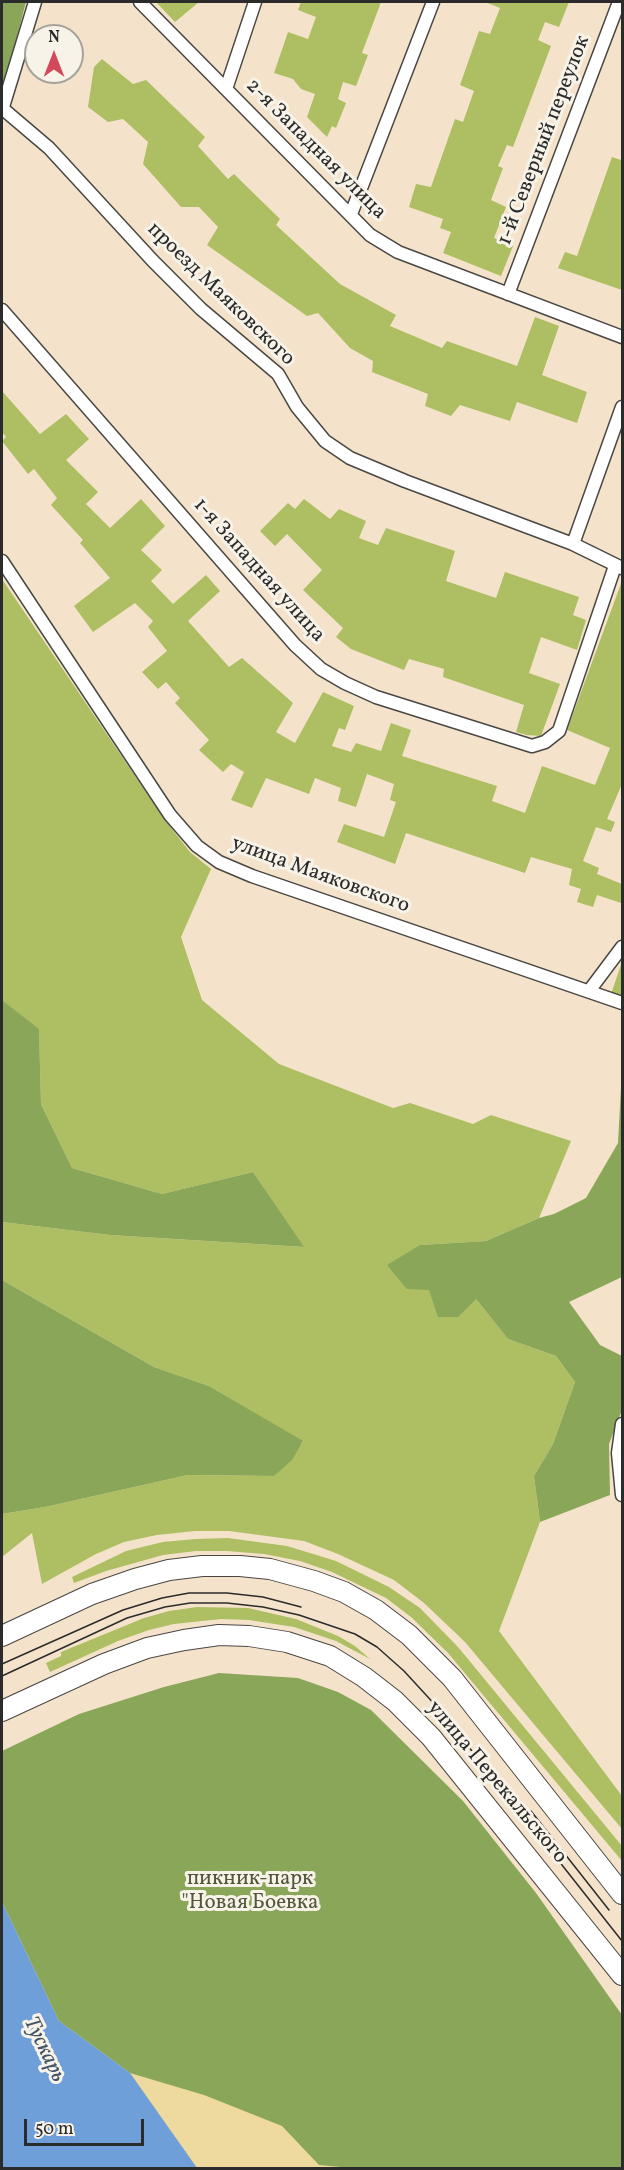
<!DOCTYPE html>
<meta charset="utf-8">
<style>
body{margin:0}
#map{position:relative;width:624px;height:2170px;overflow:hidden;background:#f4e3ca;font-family:Vollkorn,serif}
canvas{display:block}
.frame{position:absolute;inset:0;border:3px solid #2b2b2b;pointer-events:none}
.north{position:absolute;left:24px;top:24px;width:60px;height:60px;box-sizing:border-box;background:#f7f3e8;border:2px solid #a5a39c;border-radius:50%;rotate:0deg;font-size:16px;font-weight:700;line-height:24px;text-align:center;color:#2b2b2b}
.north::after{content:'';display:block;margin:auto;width:21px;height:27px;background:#d1495b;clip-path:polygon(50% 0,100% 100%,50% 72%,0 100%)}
.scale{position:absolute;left:24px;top:2119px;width:120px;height:27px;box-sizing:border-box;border:3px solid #2b2b2b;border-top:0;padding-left:8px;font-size:18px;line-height:21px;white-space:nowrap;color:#2b2b2b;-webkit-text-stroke:4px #f7f3e8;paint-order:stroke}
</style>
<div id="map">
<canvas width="624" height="2170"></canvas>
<div class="frame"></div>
<div class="north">N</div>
<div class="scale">50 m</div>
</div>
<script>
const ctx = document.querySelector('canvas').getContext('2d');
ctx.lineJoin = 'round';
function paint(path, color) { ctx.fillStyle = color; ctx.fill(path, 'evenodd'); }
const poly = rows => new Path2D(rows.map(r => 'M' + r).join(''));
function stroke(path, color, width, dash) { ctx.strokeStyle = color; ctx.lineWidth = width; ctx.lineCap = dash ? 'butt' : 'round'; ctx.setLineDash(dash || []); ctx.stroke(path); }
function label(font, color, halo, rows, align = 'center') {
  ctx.font = font + ' Vollkorn,serif'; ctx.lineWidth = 6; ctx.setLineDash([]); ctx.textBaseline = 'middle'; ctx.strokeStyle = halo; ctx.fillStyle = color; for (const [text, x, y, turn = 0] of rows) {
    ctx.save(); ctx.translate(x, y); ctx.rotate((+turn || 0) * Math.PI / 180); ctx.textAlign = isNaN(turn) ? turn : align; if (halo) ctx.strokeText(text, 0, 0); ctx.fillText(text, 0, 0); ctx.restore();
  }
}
paint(poly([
 [158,2,199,2,175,22,157,3],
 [301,2,381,2,362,53,368,55,356,86,343,82,338,99,346,103,336,128,332,126,327,137,307,117,315,94,301,89,293,79,274,73,288,32,308,39,316,17,298,10],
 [485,2,569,2,559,27,545,22,538,40,551,46,513,147,507,145,498,166,503,168,491,200,506,207,494,238,513,246,501,276,443,253,451,232,440,228,443,219,409,207,416,184,431,187,455,119,463,122,474,91,460,85,479,31,490,34,500,8],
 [102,59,133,84,146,80,205,137,198,146,228,179,234,174,280,219,276,225,340,284,396,315,390,326,442,348,447,341,517,366,535,317,559,326,542,375,587,392,577,423,517,402,510,421,460,405,451,416,425,406,428,394,372,372,373,361,350,348,318,313,307,316,207,245,218,227,199,207,181,207,143,164,148,142,123,119,108,122,88,107,94,67],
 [622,156,622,290,558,268,565,252,577,256,612,157,621,160],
 [2,391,40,434,66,414,89,439,66,460,98,492,86,504,110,528,141,499,165,526,141,550,162,570,151,581,173,604,206,575,220,591,188,621,229,667,242,658,293,703,276,732,295,743,323,692,354,706,345,730,339,728,332,746,351,752,356,743,381,751,391,723,411,730,402,756,497,786,492,801,525,813,542,766,595,785,610,748,567,730,622,581,622,784,607,819,615,822,611,832,596,827,583,861,599,868,597,874,622,884,621,903,597,895,593,907,577,902,581,889,569,885,572,869,531,857,525,873,406,833,395,864,337,842,344,824,384,837,396,802,390,800,394,784,367,774,356,807,338,801,341,788,315,778,309,794,266,778,252,808,231,800,244,772,231,764,223,772,199,750,209,740,175,703,180,698,166,682,158,689,142,672,167,651,148,627,153,621,135,603,93,632,74,606,110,578,80,543,83,540,51,505,57,498,34,469,28,474,2,441,6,437,2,432],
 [304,499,330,519,339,509,366,521,359,538,378,545,386,528,455,551,446,581,496,598,505,572,579,597,573,615,586,620,577,650,541,637,529,673,560,684,541,736,527,735,516,732,524,705,443,677,444,669,409,659,404,670,351,649,336,637,343,628,303,590,322,570,287,534,275,546,260,531,288,503,295,509],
 [2,579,164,819,190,852,211,869,181,937,202,1000,279,1064,393,1108,410,1103,473,1124,491,1115,571,1141,539,1218,486,1241,420,1245,429,1290,476,1299,508,1339,556,1356,575,1382,553,1444,534,1476,540,1522,499,1631,622,1796,622,1829,465,1642,424,1603,394,1580,338,1554,304,1541,229,1531,195,1531,157,1535,124,1542,96,1554,42,1584,32,1533,2,1557,2,1514,45,1507,188,1475,274,1476,303,1442,209,1386,154,1367,2,1280,2,1222,110,1235,303,1247,253,1172,162,1194,72,1168,41,1104,39,1030,2,1000],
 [622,962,622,998,611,994],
 [228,1538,287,1546,336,1561,389,1587,420,1608,458,1647,622,1846,622,1861,448,1653,411,1617,386,1598,332,1572,300,1561,264,1554,227,1551,196,1551,163,1555,106,1571,74,1583,72,1577,126,1551,163,1542,195,1539],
 [197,1607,248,1608,296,1619,338,1636,355,1646,370,1659,336,1641,294,1627,249,1620,221,1619,174,1624,149,1630,118,1641,50,1672,46,1663,61,1656,61,1652,144,1618,169,1611]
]), '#adbf62');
paint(poly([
 [2,2,26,2,2,94],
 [2,1000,39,1029,41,1104,72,1168,162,1194,253,1172,304,1247,110,1235,2,1222],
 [622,1086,622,1277,569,1302,600,1345,622,1356,622,1410,609,1444,610,1495,540,1522,534,1476,553,1444,575,1382,556,1356,508,1339,476,1299,458,1317,438,1317,429,1290,407,1289,387,1265,420,1245,486,1241,539,1218,554,1214,586,1198,618,1143,621,1087],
 [2,1280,154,1367,209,1386,303,1441,292,1460,274,1476,188,1475,45,1507,2,1514],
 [219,1673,298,1678,338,1692,371,1710,463,1801,536,1893,622,2015,622,2168,197,2168,130,2073,59,2021,2,1902,2,1751,79,1714,164,1687]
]), '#8aa658');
paint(poly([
 [130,2073,204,2095,282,2126,319,2165,352,2168,197,2168]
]), '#eeda9e');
paint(poly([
 [2,1902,59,2021,130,2073,197,2168,2,2168]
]), '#6f9fd9');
const minor = poly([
 [140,2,370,235,398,252,622,337],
 [226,89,255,2],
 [2,108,49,148,153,261,201,309,278,374,297,407,325,441,350,458,405,481,573,544,622,568],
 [2,110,35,2],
 [351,214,433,2],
 [508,294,619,2],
 [2,310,295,645,321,669,345,683,376,697,532,746,545,742,559,731,615,566],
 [573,544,622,407],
 [2,561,170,815,197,846,219,862,252,876,622,1003],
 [589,991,622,947],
 [622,1424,618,1453,622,1495]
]);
const primary = poly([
 [2,1636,92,1594,135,1579,169,1570,202,1566,240,1566,270,1569,314,1581,344,1592,376,1610,409,1635,452,1678,622,1894],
 [2,1711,104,1664,147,1648,184,1640,219,1635,249,1636,287,1642,330,1656,364,1677,395,1701,431,1737,622,1975]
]);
stroke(minor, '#494743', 15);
stroke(primary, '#494743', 22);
stroke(minor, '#fff', 12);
stroke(primary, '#fff', 20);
stroke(poly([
 [2,1664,123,1610,162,1598,189,1593,227,1593,263,1597,301,1607],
 [2,1676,127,1618,165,1607,190,1603,227,1603,263,1607,299,1615,355,1634,377,1647,404,1671,438,1708,622,1941],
 [531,1811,609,1910]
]), '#2b2b2b', 1.5);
label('21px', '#2b2b2b', '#f7f3e8', [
 ["1-й Северный переулок",545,141,-69],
 ["2-я Западная улица",315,150,45],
 ["проезд Маяковского",220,295,44],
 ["1-я Западная улица",258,571,48],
 ["улица Маяковского",320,876,20],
 ["улица Перекальского",496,1783,50]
]);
label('21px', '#52573c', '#f7f3e8', [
 ["пикник-парк",250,1880],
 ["\"Новая Боевка",250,1904]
]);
label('italic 22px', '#435468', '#f7f3e8', [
 ["Тускарь",43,2050,64]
]);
</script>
